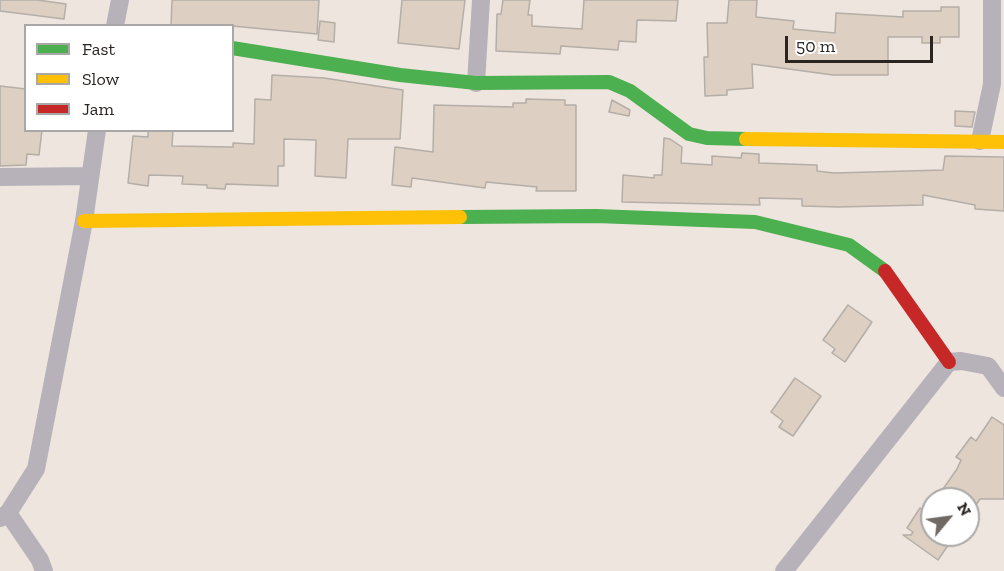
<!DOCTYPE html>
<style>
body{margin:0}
#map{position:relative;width:1004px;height:571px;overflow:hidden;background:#eee5de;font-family:"Zilla Slab",serif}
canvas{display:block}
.legend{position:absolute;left:24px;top:24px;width:210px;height:108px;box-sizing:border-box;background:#fff;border:2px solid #aaa8a6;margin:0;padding:8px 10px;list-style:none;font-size:18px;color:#2b2521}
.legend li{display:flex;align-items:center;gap:12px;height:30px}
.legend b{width:30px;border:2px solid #aaa8a6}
.north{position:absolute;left:920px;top:487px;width:60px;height:60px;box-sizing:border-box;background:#fff;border:2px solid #aaa8a6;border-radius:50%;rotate:61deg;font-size:16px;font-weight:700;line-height:24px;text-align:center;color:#2b2521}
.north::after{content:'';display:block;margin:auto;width:21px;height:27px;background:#6f6863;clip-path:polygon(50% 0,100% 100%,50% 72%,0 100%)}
.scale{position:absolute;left:785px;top:36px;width:148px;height:27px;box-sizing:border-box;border:3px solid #2b2521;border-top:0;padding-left:8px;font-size:18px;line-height:21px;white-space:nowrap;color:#2b2521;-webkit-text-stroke:4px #fff;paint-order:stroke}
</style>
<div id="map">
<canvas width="1004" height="571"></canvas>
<ul class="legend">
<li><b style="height:8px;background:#4caf50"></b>Fast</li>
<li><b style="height:8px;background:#ffc107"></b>Slow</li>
<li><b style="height:8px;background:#c62828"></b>Jam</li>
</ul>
<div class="north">N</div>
<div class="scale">50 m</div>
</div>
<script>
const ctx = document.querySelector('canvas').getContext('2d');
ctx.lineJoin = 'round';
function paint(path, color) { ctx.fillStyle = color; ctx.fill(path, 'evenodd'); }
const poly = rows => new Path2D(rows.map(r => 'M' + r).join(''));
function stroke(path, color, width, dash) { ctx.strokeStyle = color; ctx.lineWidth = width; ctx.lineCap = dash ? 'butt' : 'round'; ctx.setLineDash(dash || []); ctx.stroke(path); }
const building = poly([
 [0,0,38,0,66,4,64,19,0,11,0,0],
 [172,0,319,0,317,34,232,26,171,26,172,0],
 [402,0,465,0,459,49,398,43,402,0],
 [503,0,530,0,528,15,532,15,532,26,582,29,584,0,678,0,676,21,637,20,636,42,619,41,618,50,561,46,560,54,496,51,497,14,501,14,503,0],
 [729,0,757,0,756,17,794,21,793,29,835,33,836,13,903,17,903,11,941,11,941,7,959,7,959,37,940,37,940,43,922,43,922,37,888,37,888,75,833,75,752,64,753,88,727,90,727,95,705,96,704,57,708,57,707,23,727,23,729,0],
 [320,21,335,23,334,42,318,40,320,21],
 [272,75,324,78,403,90,400,139,348,139,346,178,315,176,316,140,284,139,284,166,278,166,278,186,226,184,225,189,207,188,207,185,182,184,183,176,149,175,148,186,128,183,133,136,148,137,148,130,173,130,172,146,233,147,233,143,254,144,255,99,271,100,272,75],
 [0,86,26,89,26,130,42,130,39,155,27,154,26,165,0,166,0,86],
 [526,99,565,100,565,105,576,105,576,191,536,191,537,187,486,182,485,188,412,178,411,187,392,185,395,147,433,152,434,105,513,107,513,103,526,103,526,99],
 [612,100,630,110,629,116,609,112,612,100],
 [955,111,975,112,972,127,955,126,955,111],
 [664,138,670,139,682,147,681,163,712,165,712,156,741,158,742,153,759,154,759,163,817,165,817,171,834,173,943,170,945,156,1004,157,1004,211,975,209,975,205,923,195,923,205,838,207,802,206,802,199,759,198,760,205,622,202,623,175,654,178,654,175,662,175,664,138],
 [848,305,872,322,845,362,832,353,835,349,823,340,848,305],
 [795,378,821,396,793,436,779,427,783,421,771,412,795,378],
 [992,417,1004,425,1004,499,980,499,968,517,968,499,936,499,957,469,961,460,956,457,971,437,976,441,992,417],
 [920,508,932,516,932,535,955,535,938,560,903,535,911,535,913,532,907,528,920,508]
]);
paint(building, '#ddcfc1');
stroke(building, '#b4aea8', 1.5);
stroke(poly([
 [115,26,120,0],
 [476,83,481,0],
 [980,141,992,84,992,0],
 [0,177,89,176],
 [8,513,40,560,44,571],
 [0,518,8,513,36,469,84,221,97,130],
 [784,571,949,362,961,361,988,366,1004,388]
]), '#b7b2b9', 18);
stroke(poly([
 [232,48,400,75,476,83,609,82,630,91,689,134,707,138,746,139],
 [460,217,596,216,755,222,849,245,885,271]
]), '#4caf50', 14);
stroke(poly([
 [746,139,1004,142],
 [84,221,460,217]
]), '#ffc107', 14);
stroke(poly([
 [885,271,949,362]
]), '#c62828', 14);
</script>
